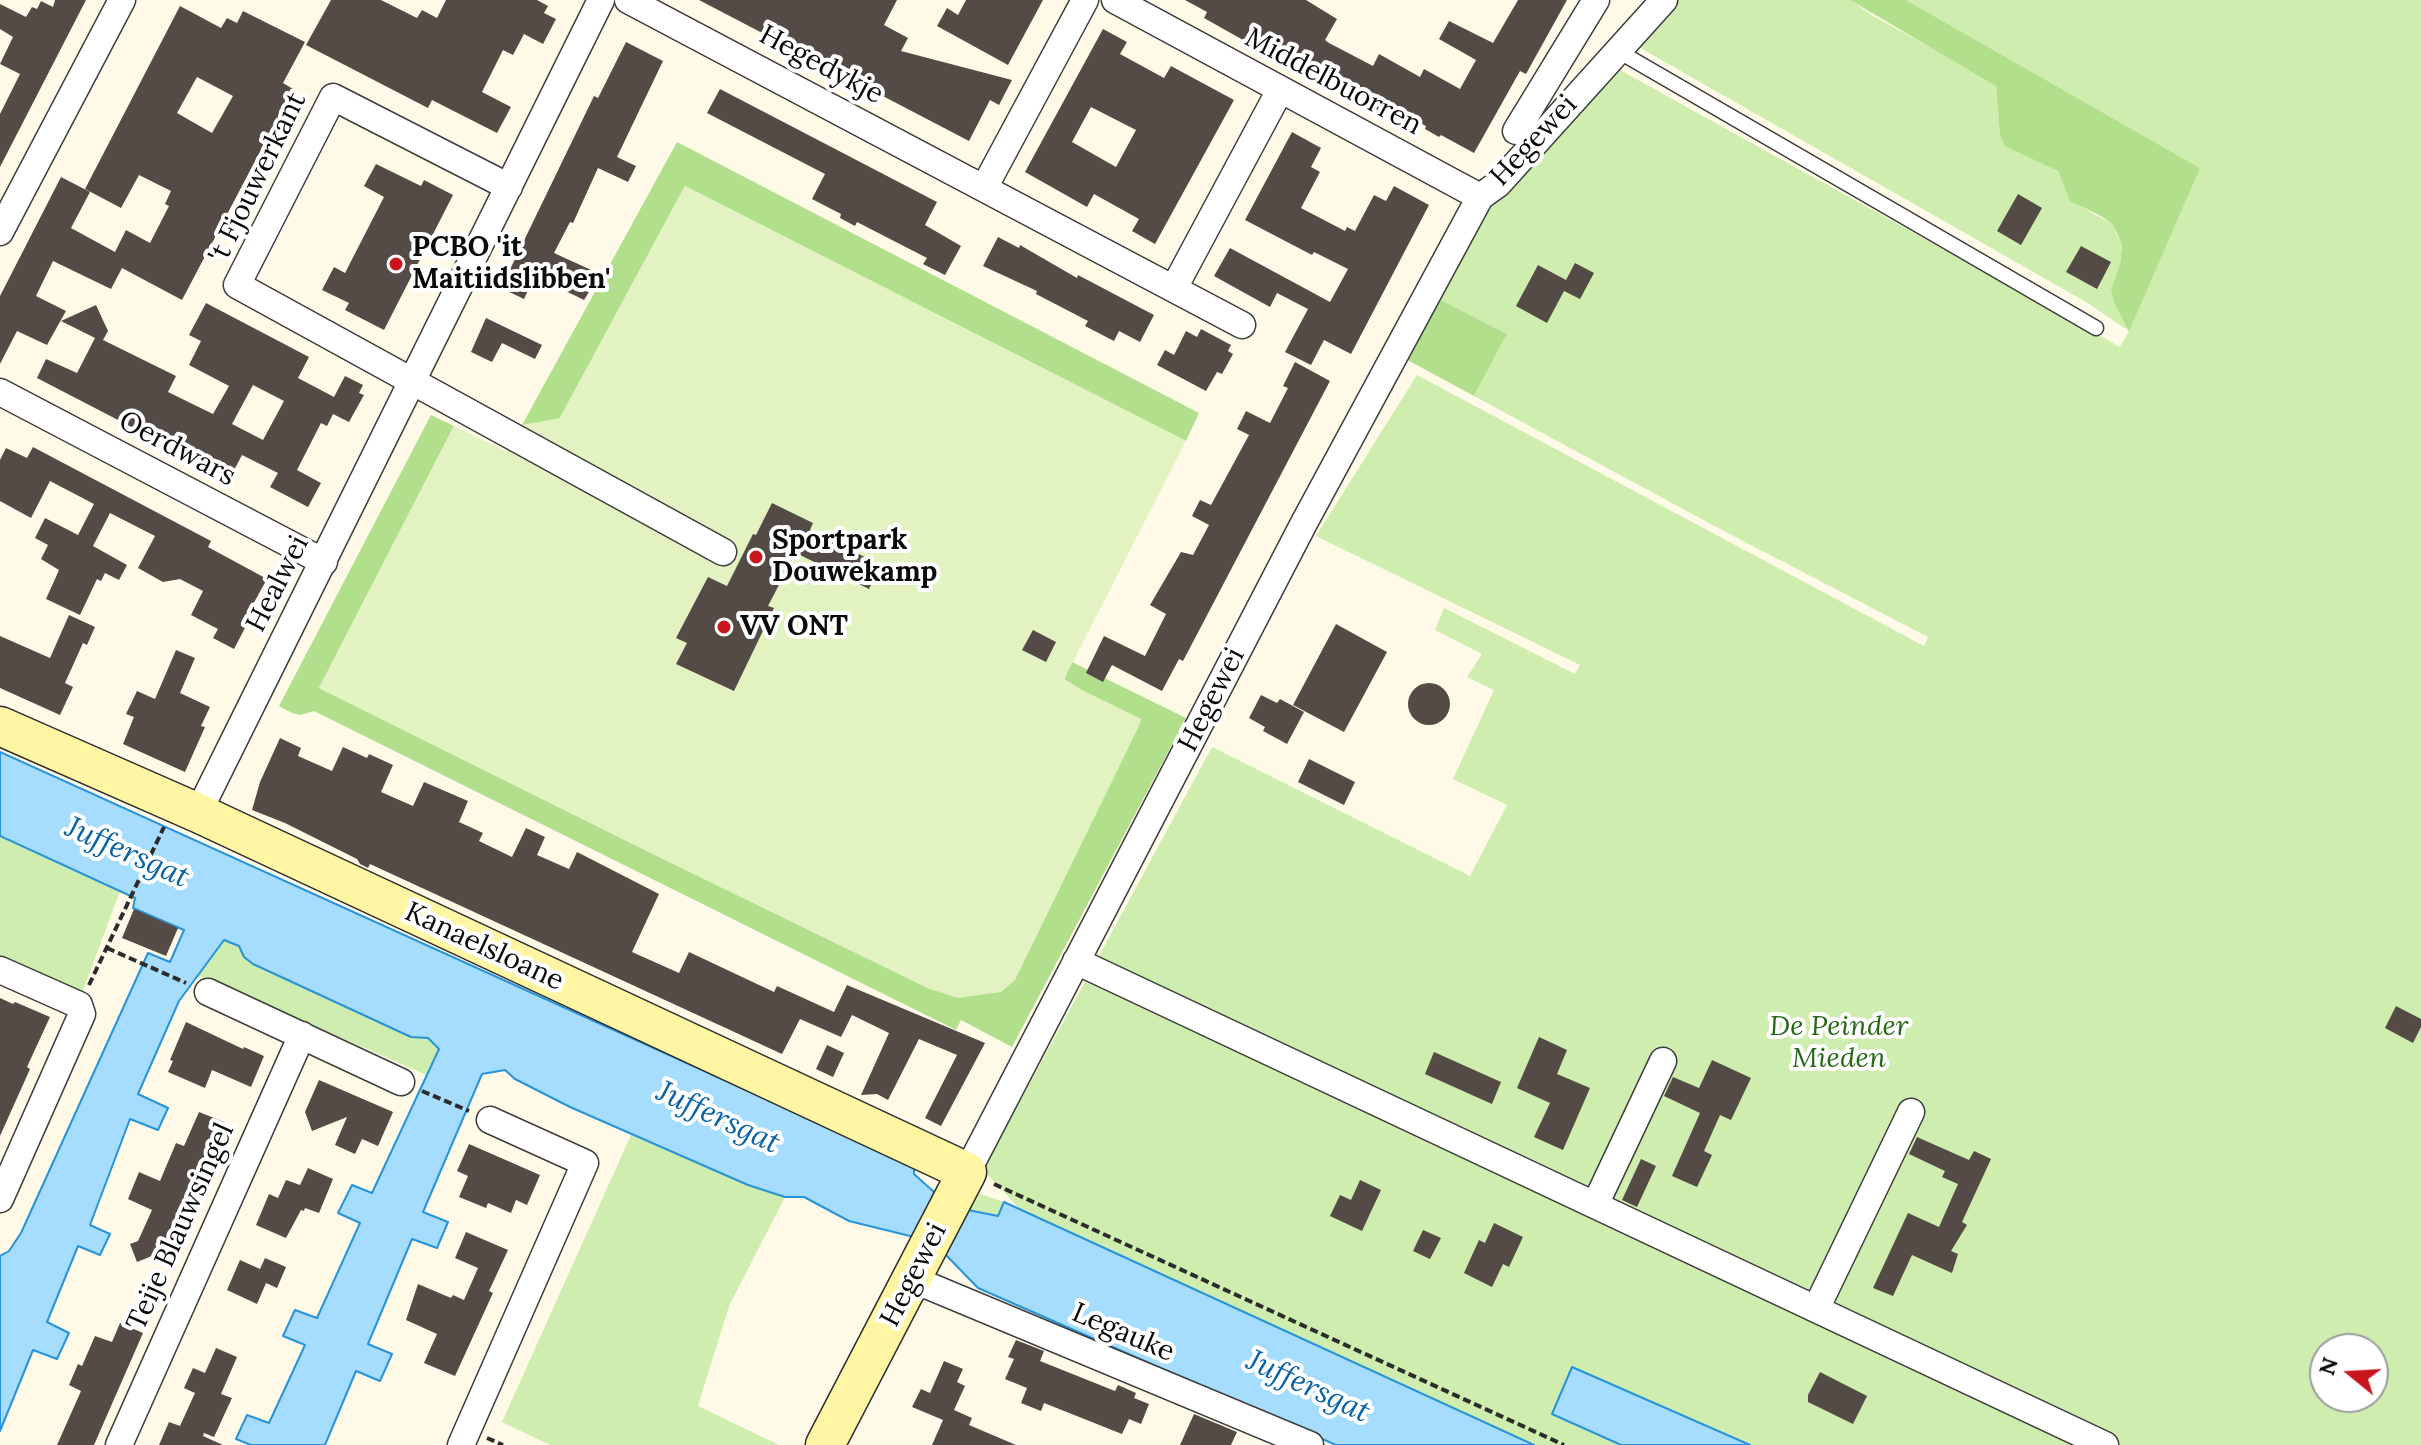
<!DOCTYPE html>
<style>
body{margin:0}
#map{position:relative;width:2421px;height:1445px;overflow:hidden;background:#fffae8;font-family:Lora,serif}
canvas{display:block}
.north{position:absolute;left:2309px;top:1333px;width:80px;height:80px;box-sizing:border-box;background:#fff;border:2px solid #9d9d9d;border-radius:50%;rotate:288deg;font-size:22px;font-weight:700;line-height:32px;text-align:center;color:#0a0a0a}
.north::after{content:'';display:block;margin:auto;width:28px;height:36px;background:#c8151e;clip-path:polygon(50% 0,100% 100%,50% 72%,0 100%)}
</style>
<div id="map">
<canvas width="2421" height="1445"></canvas>
<div class="north">N</div>
</div>
<script>
const ctx = document.querySelector('canvas').getContext('2d');
ctx.lineJoin = 'round';
function paint(path, color) { ctx.fillStyle = color; ctx.fill(path, 'evenodd'); }
const poly = rows => new Path2D(rows.map(r => 'M' + r).join(''));
function stroke(path, color, width, dash) { ctx.strokeStyle = color; ctx.lineWidth = width; ctx.lineCap = dash ? 'butt' : 'round'; ctx.setLineDash(dash || []); ctx.stroke(path); }
function label(font, color, halo, rows, align = 'center') {
  ctx.font = font + ' Lora,serif'; ctx.lineWidth = 8; ctx.setLineDash([]); ctx.textBaseline = 'middle'; ctx.strokeStyle = halo; ctx.fillStyle = color; for (const [text, x, y, turn = 0] of rows) {
    ctx.save(); ctx.translate(x, y); ctx.rotate((+turn || 0) * Math.PI / 180); ctx.textAlign = isNaN(turn) ? turn : align; if (halo) ctx.strokeText(text, 0, 0); ctx.fillText(text, 0, 0); ctx.restore();
  }
}
paint(poly([
 [1661,0,1850,0,1873,16,1985,77,1996,86,2000,135,2058,172,2071,201,2112,224,2122,246,2120,264,2111,289,2114,303,2200,168,1906,0,2421,0,2421,1445,1534,1445,1020,1209,983,1170,1212,747,1470,876,1507,805,1453,779,1494,690,1467,677,1482,654,1435,630,1444,608,1575,674,1580,665,1316,536,1417,375,1924,646,1928,637,1720,529,1474,396,1507,334,1433,296,1466,234,1609,64,2120,347,2129,331,2086,302,1635,45],
 [2325,1349,2373,1349,2373,1397,2325,1397],
 [0,836,120,891,82,993,0,956],
 [224,940,239,946,244,957,253,964,411,1037,428,1038,439,1048,427,1075,197,975],
 [631,1135,748,1185,785,1197,729,1306,698,1406,779,1445,550,1445,502,1422],
 [972,1191,1004,1202,998,1216,968,1210]
]), '#cfedae');
paint(poly([
 [1850,0,1906,0,2200,168,2129,331,2114,303,2111,289,2120,264,2122,246,2118,235,2112,224,2101,216,2070,201,2058,171,2005,146,2000,135,1996,86],
 [677,142,1199,413,1186,441,685,186,560,418,736,509,522,425],
 [1433,296,1507,334,1474,396,1400,356],
 [431,415,454,426,319,688,653,854,930,989,1080,689,1064,679,1072,662,1186,718,1012,1047,961,1020,956,1030,314,711,301,715,292,713,279,706]
]), '#b1df8b');
paint(poly([
 [685,186,1186,441,1064,679,1080,689,1141,719,1139,726,1015,980,1001,992,958,998,930,989,653,854,319,688,454,426,508,452,522,425,560,418]
]), '#e2f3c1');
const water = poly([
 [0,752,914,1166,914,1174,934,1192,968,1210,998,1216,1004,1202,1534,1445,1336,1445,978,1288,944,1253,910,1236,849,1221,804,1197,785,1197,748,1185,570,1107,515,1079,505,1070,482,1074,423,1212,448,1222,437,1248,412,1239,368,1344,392,1354,380,1381,356,1371,325,1445,251,1445,236,1439,247,1415,269,1423,305,1345,283,1336,295,1310,317,1318,360,1223,338,1213,352,1185,372,1193,439,1049,428,1038,411,1037,253,964,244,957,239,946,224,940,179,1001,138,1094,168,1108,158,1130,130,1119,90,1225,110,1234,100,1255,78,1246,47,1322,69,1333,57,1359,33,1350,0,1431,0,1256,9,1251,21,1233,148,953,170,962,184,930,133,908,135,898,0,836,0,752],
 [1572,1367,1750,1445,1621,1445,1552,1414,1572,1367]
]);
paint(water, '#a6dcfd');
stroke(water, '#2693db', 2);
paint(poly([
 [55,0,86,0,0,167,0,114,20,74,0,64,13,37,0,29,0,4,26,17,32,7,37,9,41,1,53,7],
 [331,0,381,0,417,18,422,10,437,18,446,0,537,0,548,6,544,13,556,19,543,44,524,34,513,55,503,50,482,92,511,107,497,133,432,100,428,108,306,45],
 [699,0,897,0,884,25,908,38,901,51,1012,80,999,105,990,100,969,141],
 [966,0,1043,0,1008,65,937,26,947,8,958,15],
 [1185,0,1306,0,1337,19,1325,40,1329,43,1373,66,1379,54,1420,77,1424,69,1460,89,1476,60,1439,39,1449,21,1493,43,1518,0,1567,0,1526,74,1520,71,1474,153,1441,135,1439,137,1425,129,1426,126,1396,111,1394,115,1382,108,1378,116,1204,18,1207,12],
 [180,6,221,28,227,18,237,23,243,11,305,42,283,83,293,89,182,300,122,268,111,289,53,261,36,296,66,311,47,345,17,331,0,364,0,296,61,177,90,192,71,228,115,252,126,230,150,243,169,206,165,204,171,191,139,175,121,208,85,189],
 [197,77,233,96,212,133,177,113],
 [1103,29,1127,42,1120,54,1164,78,1171,66,1234,100,1155,244,1132,231,1139,219,1094,194,1087,207,1025,172],
 [1091,107,1136,130,1116,167,1072,142],
 [626,42,663,61,617,157,636,166,628,182,598,168,573,223,570,222,554,253,600,274,584,300,535,276,524,299,501,288,594,96,598,98],
 [720,89,937,202,925,225,961,246,945,275,923,264,927,258,857,222,855,226,840,218,841,214,812,199,825,174,707,113],
 [1292,132,1321,148,1311,167,1320,172,1301,208,1345,231,1347,227,1355,231,1374,195,1386,201,1394,186,1429,205,1351,354,1324,340,1311,365,1285,352,1308,309,1277,293,1270,307,1214,276,1230,248,1330,302,1348,269,1314,252,1312,255,1245,220],
 [376,164,421,186,424,180,453,195,384,330,345,310,349,303,322,290,334,267,345,273,384,197,364,186],
 [2018,194,2042,208,2021,245,1997,231],
 [998,237,1019,248,1020,245,1077,278,1078,275,1154,315,1140,342,1119,331,1114,341,1085,326,1088,321,1036,294,1037,291,983,266],
 [2081,246,2111,262,2097,289,2066,272],
 [1575,263,1594,273,1580,299,1564,291,1547,323,1516,306,1538,265,1566,280],
 [206,303,309,357,298,378,334,397,345,376,363,385,359,393,364,395,349,422,333,414,327,426,321,423,297,470,321,483,308,507,270,487,278,473,242,455,230,478,37,378,46,359,77,373,95,338,61,321,96,305,108,331,103,340,176,376,168,392,213,414,229,386,189,365,201,341,189,335],
 [253,385,284,401,263,440,232,424],
 [486,318,542,345,535,359,502,343,492,362,471,352],
 [1201,329,1231,345,1228,351,1233,354,1222,374,1217,372,1206,391,1157,365,1165,350,1174,355,1186,331,1197,337],
 [1295,362,1330,381,1183,661,1179,659,1162,691,1112,665,1103,682,1086,673,1104,636,1145,656,1166,614,1150,605,1181,552,1193,555,1209,525,1192,516,1200,500,1211,505,1249,435,1237,429,1246,411,1270,423,1288,388,1283,386],
 [33,447,211,541,208,547,267,579,241,626,245,628,234,649,213,638,218,629,191,615,203,591,180,579,163,582,138,568,155,536,110,513,93,546,127,565,119,580,105,573,101,581,97,579,80,615,46,599,59,570,41,559,48,545,35,538,45,518,78,535,94,504,50,481,31,518,0,501,0,460,6,448,27,458],
 [772,503,813,523,810,530,881,565,869,589,798,554,797,557,794,556,768,606,774,608,734,691,676,664,687,643,676,638,708,577,727,586,753,534,756,535],
 [69,615,95,627,87,645,83,643,65,683,73,687,60,715,0,688,0,636,50,658],
 [1336,624,1387,652,1344,732,1293,705],
 [1033,630,1056,642,1046,662,1022,650],
 [176,650,195,658,180,693,210,707,201,726,205,727,185,772,123,744,134,717,126,714,137,691,155,699],
 '1408 704a21 21 0 1 1 42 0a21 21 0 1 1-42 0Z',
 [1261,695,1277,703,1280,699,1304,712,1287,744,1263,731,1265,727,1249,718],
 [280,738,301,748,298,756,332,771,343,747,367,758,369,754,393,765,381,792,413,806,424,782,468,801,459,822,483,833,479,841,512,857,526,828,545,837,537,855,569,869,577,852,659,894,632,952,679,973,689,952,774,992,777,986,834,1012,847,985,985,1043,941,1126,925,1118,957,1055,919,1039,888,1100,877,1094,861,1095,889,1033,852,1015,841,1037,800,1019,782,1054,370,864,368,868,360,864,357,859,285,823,252,810,260,782],
 [1309,759,1355,782,1344,805,1298,782],
 [134,909,178,928,166,956,122,938],
 [0,998,13,1004,15,1002,50,1017,27,1067,30,1069,0,1136],
 [2396,1006,2421,1019,2421,1027,2413,1043,2385,1028],
 [186,1022,243,1049,244,1047,264,1056,251,1087,212,1070,205,1088,168,1072,173,1061,170,1060],
 [1539,1037,1567,1050,1557,1074,1590,1088,1563,1150,1534,1137,1550,1103,1517,1088],
 [827,1045,844,1053,833,1077,816,1069],
 [1434,1052,1501,1082,1492,1104,1425,1074],
 [1712,1060,1751,1078,1731,1120,1720,1115,1704,1151,1712,1155,1697,1187,1672,1176,1700,1113,1664,1096,1673,1077,1699,1088],
 [319,1080,393,1112,378,1146,362,1139,355,1154,335,1145,347,1117,312,1131,305,1112],
 [199,1112,224,1122,211,1152,221,1156,178,1253,172,1256,169,1262,154,1262,152,1256,137,1262,130,1244,138,1241,152,1210,128,1199,139,1172,160,1181,176,1143,184,1146],
 [1917,1137,1969,1160,1974,1151,1991,1159,1962,1222,1967,1225,1951,1251,1958,1254,1952,1273,1912,1255,1893,1296,1873,1288,1908,1213,1939,1227,1958,1184,1942,1177,1945,1171,1909,1154],
 [469,1144,540,1175,527,1205,516,1200,511,1213,488,1203,486,1208,459,1197,468,1176,457,1171],
 [1641,1159,1656,1166,1637,1207,1622,1200],
 [308,1168,333,1179,319,1213,305,1208,304,1211,301,1210,286,1238,256,1225,269,1194,278,1198,286,1180,300,1185],
 [1360,1180,1381,1190,1362,1231,1330,1216,1340,1195,1351,1200],
 [1494,1223,1523,1237,1509,1267,1503,1264,1492,1287,1464,1273,1479,1240,1485,1243],
 [1423,1230,1441,1238,1430,1259,1413,1251],
 [466,1232,508,1250,489,1291,493,1293,455,1376,424,1363,437,1334,406,1320,418,1284,451,1298,453,1295,464,1300,478,1268,455,1258],
 [265,1258,286,1267,277,1288,266,1283,257,1304,227,1290,240,1260,260,1269],
 [120,1323,143,1333,94,1445,57,1445,81,1391,69,1385,78,1364,82,1366,95,1336,112,1342],
 [1016,1340,1044,1351,1040,1361,1115,1391,1118,1385,1136,1393,1134,1398,1149,1404,1141,1424,1129,1419,1122,1434,1044,1403,1041,1411,1021,1403,1027,1388,1005,1379,1014,1359,1008,1357],
 [216,1348,237,1357,221,1394,232,1398,214,1437,204,1433,203,1436,223,1445,159,1445,169,1422,180,1426,195,1393,184,1388,193,1368,205,1373],
 [944,1361,963,1369,957,1382,965,1386,954,1410,972,1418,969,1425,1016,1445,932,1445,943,1420,912,1407,921,1389,930,1393],
 [1820,1372,1867,1396,1853,1424,1808,1402,1808,1395],
 [1194,1414,1237,1432,1231,1445,1180,1445]
]), '#544b46');
const lane = poly([
 [1618,51,2096,328]
]);
const street = poly([
 [628,0,1242,325],
 [1115,0,1480,197],
 [1516,131,1596,0],
 [509,187,333,97,237,285,723,552],
 [984,188,1085,0],
 [0,232,122,0],
 [1174,288,1280,90],
 [0,392,324,562],
 [198,813,601,0],
 [1076,961,2105,1445],
 [0,970,79,1005,82,1014,0,1199],
 [208,992,401,1082],
 [967,1172,1304,523,1480,197,1498,184,1664,0],
 [1595,1205,1663,1061],
 [912,1279,1310,1445],
 [1816,1309,1911,1112],
 [119,1445,302,1035],
 [461,1445,585,1163,490,1120]
]);
const secondary = poly([
 [0,726,198,813,967,1172,825,1445]
]);
stroke(lane, '#3d3d3d', 17);
stroke(street, '#3d3d3d', 29);
stroke(secondary, '#2c2c2c', 41);
stroke(poly([
 [107,948,186,983],
 [89,985,164,827],
 [422,1091,469,1111],
 [994,1184,1564,1445],
 [487,1438,503,1445]
]), '#2c2c2c', 4, [8, 4]);
stroke(lane, '#fff', 14);
stroke(street, '#fff', 26);
stroke(secondary, '#fff5a3', 38);
for (const [x, y, r, color] of [
 [396,264,8,"#c8151e"],
 [756,557,8,"#c8151e"],
 [724,627,8,"#c8151e"]
]) { const dot = new Path2D(); dot.arc(x, y, r, 0, 2 * Math.PI); ctx.fillStyle = color; ctx.fill(dot); stroke(dot, '#fff', 3); }
label('28px', '#0a0a0a', '#fff', [
 ["Hegedykje",821,65,28],
 ["Middelbuorren",1333,82,28],
 ["Hegewei",1534,141,-47],
 ["'t Fjouwerkant",258,178,-64],
 ["Oerdwars",177,449,28],
 ["Healwei",278,584,-63],
 ["Hegewei",1212,700,-63],
 ["Kanaelsloane",484,947,25],
 ["Teije Blauwsingel",181,1227,-66],
 ["Hegewei",914,1275,-63],
 ["Legauke",1123,1333,23]
]);
label('bold 28px', '#0a0a0a', '#fff', [
 ["PCBO 'it",412,248],
 ["Maitiidslibben'",412,280],
 ["Sportpark",772,541],
 ["Douwekamp",772,573],
 ["VV ONT",740,627]
], 'left');
label('italic 28px', '#266815', '#fff', [
 ["De Peinder",1839,1027],
 ["Mieden",1839,1059]
]);
label('italic 30px', '#0862a7', '#fff', [
 ["Juffersgat",127,853,24],
 ["Juffersgat",718,1118,25],
 ["Juffersgat",1308,1387,25]
]);
</script>
